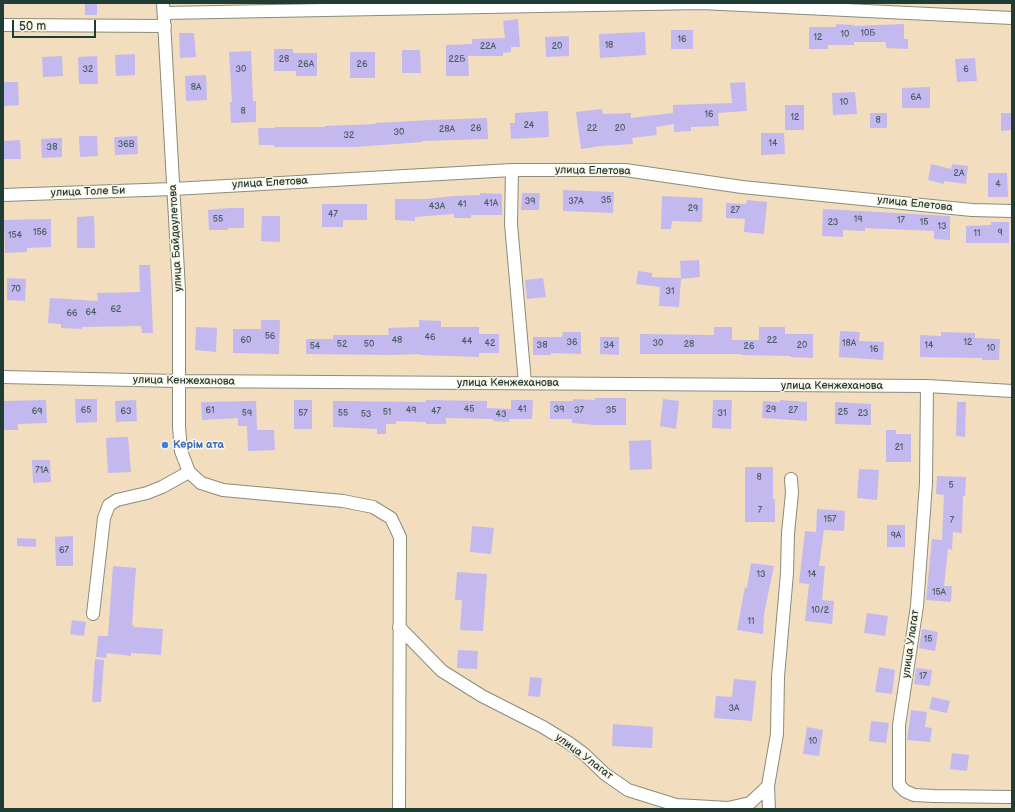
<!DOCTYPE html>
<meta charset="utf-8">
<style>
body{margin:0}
#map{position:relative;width:1015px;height:812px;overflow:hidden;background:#f2ddbf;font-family:"Balsamiq Sans",sans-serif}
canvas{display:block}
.frame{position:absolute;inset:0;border:4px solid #1f3d34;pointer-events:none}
.scale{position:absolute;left:12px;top:20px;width:84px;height:18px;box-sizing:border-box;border:2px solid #1f3d34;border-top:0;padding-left:5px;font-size:12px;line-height:14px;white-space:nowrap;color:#1f3d34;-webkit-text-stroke:3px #fcf5e5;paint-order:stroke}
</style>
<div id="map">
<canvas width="1015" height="812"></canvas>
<div class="frame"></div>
<div class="scale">50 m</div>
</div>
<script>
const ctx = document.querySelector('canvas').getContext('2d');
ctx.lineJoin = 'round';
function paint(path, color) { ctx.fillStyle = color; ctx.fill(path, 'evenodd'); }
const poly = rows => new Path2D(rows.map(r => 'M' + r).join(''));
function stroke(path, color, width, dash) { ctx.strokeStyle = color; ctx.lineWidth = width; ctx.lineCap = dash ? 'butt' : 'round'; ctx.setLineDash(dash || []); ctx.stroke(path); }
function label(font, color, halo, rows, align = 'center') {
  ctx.font = font + ' "Balsamiq Sans",sans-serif'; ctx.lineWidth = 3; ctx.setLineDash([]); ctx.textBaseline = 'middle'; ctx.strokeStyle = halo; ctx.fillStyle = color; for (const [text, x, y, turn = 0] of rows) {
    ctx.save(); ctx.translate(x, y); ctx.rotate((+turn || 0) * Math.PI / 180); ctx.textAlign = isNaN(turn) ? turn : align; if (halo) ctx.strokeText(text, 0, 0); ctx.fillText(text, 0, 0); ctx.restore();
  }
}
paint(poly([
 [85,3,97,3,97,15,85,15],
 [518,19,520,47,511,47,511,52,503,53,503,56,468,56,469,76,446,76,446,45,472,44,472,39,505,38,503,21],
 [836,24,854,25,854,26,904,24,904,39,908,39,908,49,886,48,886,42,854,42,854,45,828,45,828,49,809,49,809,27,836,27],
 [671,30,693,30,693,49,671,49],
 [645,32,646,55,600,58,599,34],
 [179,33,194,33,196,57,180,58],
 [569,36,569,56,546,57,545,37],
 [274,49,293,49,293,53,317,53,317,76,296,76,296,71,274,71],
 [402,50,420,50,421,73,402,73],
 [251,51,253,101,256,101,256,122,231,123,230,102,232,102,229,52],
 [350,52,375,52,375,78,350,78],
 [135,54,135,75,116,76,115,55],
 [62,56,63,76,43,77,42,57],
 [97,56,98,84,79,84,78,57],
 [975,58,977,81,957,82,955,59],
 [206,75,207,100,186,101,185,76],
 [3,82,18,82,19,105,3,106],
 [745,82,747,111,718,113,719,126,691,127,691,131,674,132,674,124,656,127,657,135,632,138,633,144,601,146,581,149,576,112,602,109,603,114,631,113,631,118,673,113,673,105,732,103,730,83],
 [930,87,930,108,902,108,902,88],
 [855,92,857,114,833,115,832,93],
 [785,105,804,105,804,130,785,130],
 [548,111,549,137,511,139,510,123,515,123,515,113],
 [870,113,887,113,887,128,870,128],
 [1001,113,1012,113,1012,130,1001,131],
 [487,118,488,139,422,141,422,142,355,147,274,147,274,145,259,145,258,128,275,128,275,127,325,127,325,126,376,124,375,123,431,120],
 [761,133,784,133,785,154,761,155],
 [79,136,97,136,98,156,80,157],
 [137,136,138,154,115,155,114,137],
 [62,138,62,157,42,158,41,139],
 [20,140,21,159,3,159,3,141],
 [931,164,951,169,952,164,968,166,966,184,944,181,944,184,928,180],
 [988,173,1007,173,1008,197,988,197],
 [563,190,614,192,613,213,563,211],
 [480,193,502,194,502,215,471,215,471,218,454,218,454,214,415,217,415,221,395,220,395,199,426,199,454,196,480,195],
 [522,193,540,193,539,210,521,210],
 [662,196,703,198,702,222,672,221,671,229,661,229],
 [747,200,767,202,764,234,744,232,745,219,726,218,726,203,746,204],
 [322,204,367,204,367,220,343,220,343,227,322,227],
 [230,208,244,208,244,228,228,228,228,230,209,230,208,210],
 [823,209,950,216,950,240,934,239,934,231,865,228,865,231,843,230,843,237,822,236],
 [94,216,95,248,77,248,77,217],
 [262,216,280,216,280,242,261,241],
 [51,219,51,247,27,248,27,252,5,253,4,220],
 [991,222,1009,222,1009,243,966,243,966,226,991,225],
 [699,260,700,277,681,279,680,261],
 [139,265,150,265,153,333,142,333,141,326,82,327,82,329,61,328,61,324,48,323,50,298,98,301,97,293,140,292],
 [638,271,652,273,652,277,681,278,679,307,659,306,660,287,636,284],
 [7,278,26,279,25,301,7,300],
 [543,278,546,297,527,299,525,280],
 [261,320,280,320,279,354,233,353,233,329,261,329],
 [419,320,441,321,441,327,479,327,479,334,499,334,499,353,479,353,479,357,419,355,419,354,391,355,306,354,306,339,333,339,333,335,389,335,388,328,419,327],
 [196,327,217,328,216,352,195,350],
 [714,327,732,327,732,340,759,340,759,327,785,327,785,334,813,334,813,358,790,357,790,356,741,355,741,354,640,354,640,334,714,335],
 [840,331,860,332,859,341,884,342,883,360,839,357],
 [563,332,581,332,581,354,551,353,551,355,533,355,533,337,562,337],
 [941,332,975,333,975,338,1000,339,999,360,982,360,982,358,920,357,920,335,941,336],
 [600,337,619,337,619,355,600,354],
 [595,398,626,398,626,425,595,425,572,423,572,419,550,419,550,401,573,401,573,399,595,400],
 [75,399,97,399,97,422,76,423],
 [663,399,679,401,676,429,660,426],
 [46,400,47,423,18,424,18,430,3,430,3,401],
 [136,400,137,421,116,422,115,401],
 [294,400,312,400,312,429,294,429],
 [426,400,487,401,487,408,511,409,511,400,533,400,532,419,509,419,509,422,493,421,493,419,446,418,446,424,426,424,426,422,396,421,396,424,386,424,386,434,377,434,377,429,333,427,333,401,426,402],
 [713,400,732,400,731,429,712,428],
 [780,400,807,402,807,421,762,418,763,401,780,402],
 [256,401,257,430,274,430,275,450,248,451,247,426,238,426,238,418,202,420,201,402],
 [835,402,871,404,871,425,835,424],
 [957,402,966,402,965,437,956,436],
 [886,430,896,430,896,434,911,434,911,462,886,462],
 [120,437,128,437,131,472,108,473,106,438],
 [651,440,652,469,630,470,629,441],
 [32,460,50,460,51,482,33,483],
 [745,467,773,467,773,499,775,499,775,522,745,522],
 [859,469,879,470,877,500,857,498],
 [937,476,966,477,965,496,963,496,962,533,953,532,952,550,948,549,944,586,952,586,951,602,926,600,932,539,942,540,944,495,936,494],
 [817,509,845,511,844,531,824,530,819,566,825,566,822,600,834,601,832,624,805,621,809,584,799,583,805,531,816,532],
 [887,525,905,525,905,547,887,547],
 [472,526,494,528,491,554,470,552],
 [73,536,73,566,56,566,55,537],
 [17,538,36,539,36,547,17,546],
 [751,563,774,566,764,614,763,634,737,630,745,587,747,588],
 [113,566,136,568,132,625,134,625,133,627,163,629,161,655,131,653,131,656,107,653,106,658,96,657,98,636,108,636],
 [457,572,487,574,483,631,460,630,462,600,455,600],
 [867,613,888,616,885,636,864,633],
 [72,620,86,622,84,636,70,634],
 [922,629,938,632,935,651,919,648],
 [458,650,478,651,477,669,457,668],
 [95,659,104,660,101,702,92,702],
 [879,667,895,670,892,694,875,692],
 [916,668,932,670,930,686,914,684],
 [530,677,542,678,540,697,528,696],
 [734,679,756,681,752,721,714,718,716,696,732,697],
 [932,697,950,701,947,713,929,709],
 [911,710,927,712,925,727,932,728,930,742,907,740],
 [871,721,889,723,886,743,869,741],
 [613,724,653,727,652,748,612,746],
 [807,727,823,730,819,756,803,754],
 [952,753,969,755,967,771,950,769]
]), '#c3b9ee');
const minor = poly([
 [163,3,179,290,179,427,181,451,189,472],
 [164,13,701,3,1012,18],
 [3,25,165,26],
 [512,170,511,224,525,383],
 [3,195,173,189,512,170,625,170,742,187,972,210,1012,211],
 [3,377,178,381,927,386,1012,391],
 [927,386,926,483,917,606,899,725,899,785,905,791,914,795,934,796,1012,797],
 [93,614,104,518,109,505,117,500,147,493,162,487,189,472,201,483,223,490,343,501,373,507,391,518,400,537,399,809],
 [399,627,442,671,482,696,543,727,569,743,584,754,605,774,628,790,676,805,728,808,750,803,768,786],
 [769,809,768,786,777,734,778,677,787,573,788,533,792,493,791,479]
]);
stroke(minor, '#888d7a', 14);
stroke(minor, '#fff', 12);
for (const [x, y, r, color] of [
 [165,445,4,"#3f7fe0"]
]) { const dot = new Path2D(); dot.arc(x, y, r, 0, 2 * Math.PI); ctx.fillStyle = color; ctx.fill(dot); stroke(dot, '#fcf5e5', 1.5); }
label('9px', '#485c62', null, [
 ["10Б",868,34],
 ["10",845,35],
 ["12",818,38],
 ["16",682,40],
 ["18",609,46],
 ["22А",488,47],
 ["20",557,47],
 ["28",284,60],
 ["22Б",457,60],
 ["26А",306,65],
 ["26",362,65],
 ["32",88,70],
 ["30",241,70],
 ["6",966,70],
 ["8А",196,88],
 ["6А",916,98],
 ["10",844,103],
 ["8",243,112],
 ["16",709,115],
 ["12",795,118],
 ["8",878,121],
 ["24",529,126],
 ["26",476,129],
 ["22",592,129],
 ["20",620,129],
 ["28А",447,130],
 ["30",399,133],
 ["32",349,136],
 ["14",773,144],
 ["36В",126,145],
 ["38",52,148],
 ["2А",959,174],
 ["4",998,185],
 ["35",606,201],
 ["39",530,202],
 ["37А",576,202],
 ["41А",491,204],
 ["41",462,205],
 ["43А",437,207],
 ["29",693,209],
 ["27",735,211],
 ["47",333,215],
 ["55",218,220],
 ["19",858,220],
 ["17",901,221],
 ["23",833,223],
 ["15",924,223],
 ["13",942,227],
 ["156",40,233],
 ["9",1000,233],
 ["11",977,234],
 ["154",15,236],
 ["70",16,290],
 ["31",670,292],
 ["62",116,310],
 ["64",91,313],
 ["66",72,314],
 ["56",270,337],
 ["46",430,338],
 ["60",246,341],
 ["48",397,341],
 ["22",772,341],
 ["44",467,342],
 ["36",572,343],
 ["12",968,343],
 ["42",490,344],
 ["30",658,344],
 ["18А",849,344],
 ["52",342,345],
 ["50",369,345],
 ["28",689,345],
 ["38",542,346],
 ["34",609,346],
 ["20",802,346],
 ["14",929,346],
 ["54",315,347],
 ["26",749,347],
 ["10",991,349],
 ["16",874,350],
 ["45",469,410],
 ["41",522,410],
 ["39",559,410],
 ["29",771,410],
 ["65",86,411],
 ["61",210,411],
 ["49",411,411],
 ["37",579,411],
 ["35",611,411],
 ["27",793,411],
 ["69",37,412],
 ["63",126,412],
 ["47",436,412],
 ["51",387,413],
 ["25",843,413],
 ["59",247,414],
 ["57",303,414],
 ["55",343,414],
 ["31",722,414],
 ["23",863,414],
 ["53",366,415],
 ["43",501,415],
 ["21",899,448],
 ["71А",42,471],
 ["8",759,478],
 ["5",951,486],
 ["7",760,511],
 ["157",830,520],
 ["7",952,521],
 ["9А",896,536],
 ["67",64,551],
 ["13",761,575],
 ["14",812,575],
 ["15А",939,593],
 ["10/2",820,611],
 ["11",751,622],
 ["15",928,640],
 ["17",923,677],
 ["3А",734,709],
 ["10",813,742]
]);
label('11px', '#1f3d34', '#fcf5e5', [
 ["улица Елетова",593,171,1],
 ["улица Елетова",270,183,-3],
 ["улица Толе Би",88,192,-2],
 ["улица Елетова",915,204,6],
 ["улица Байдаулетова",176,238,-93],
 ["улица Кенжеханова",184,381,1],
 ["улица Кенжеханова",508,383],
 ["улица Кенжеханова",832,386],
 ["улица Улагат",911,644,-82],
 ["улица Улагат",584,757,37]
]);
label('bold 11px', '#366cbe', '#fcf5e5', [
 ["Керім ата",173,445]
], 'left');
</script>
